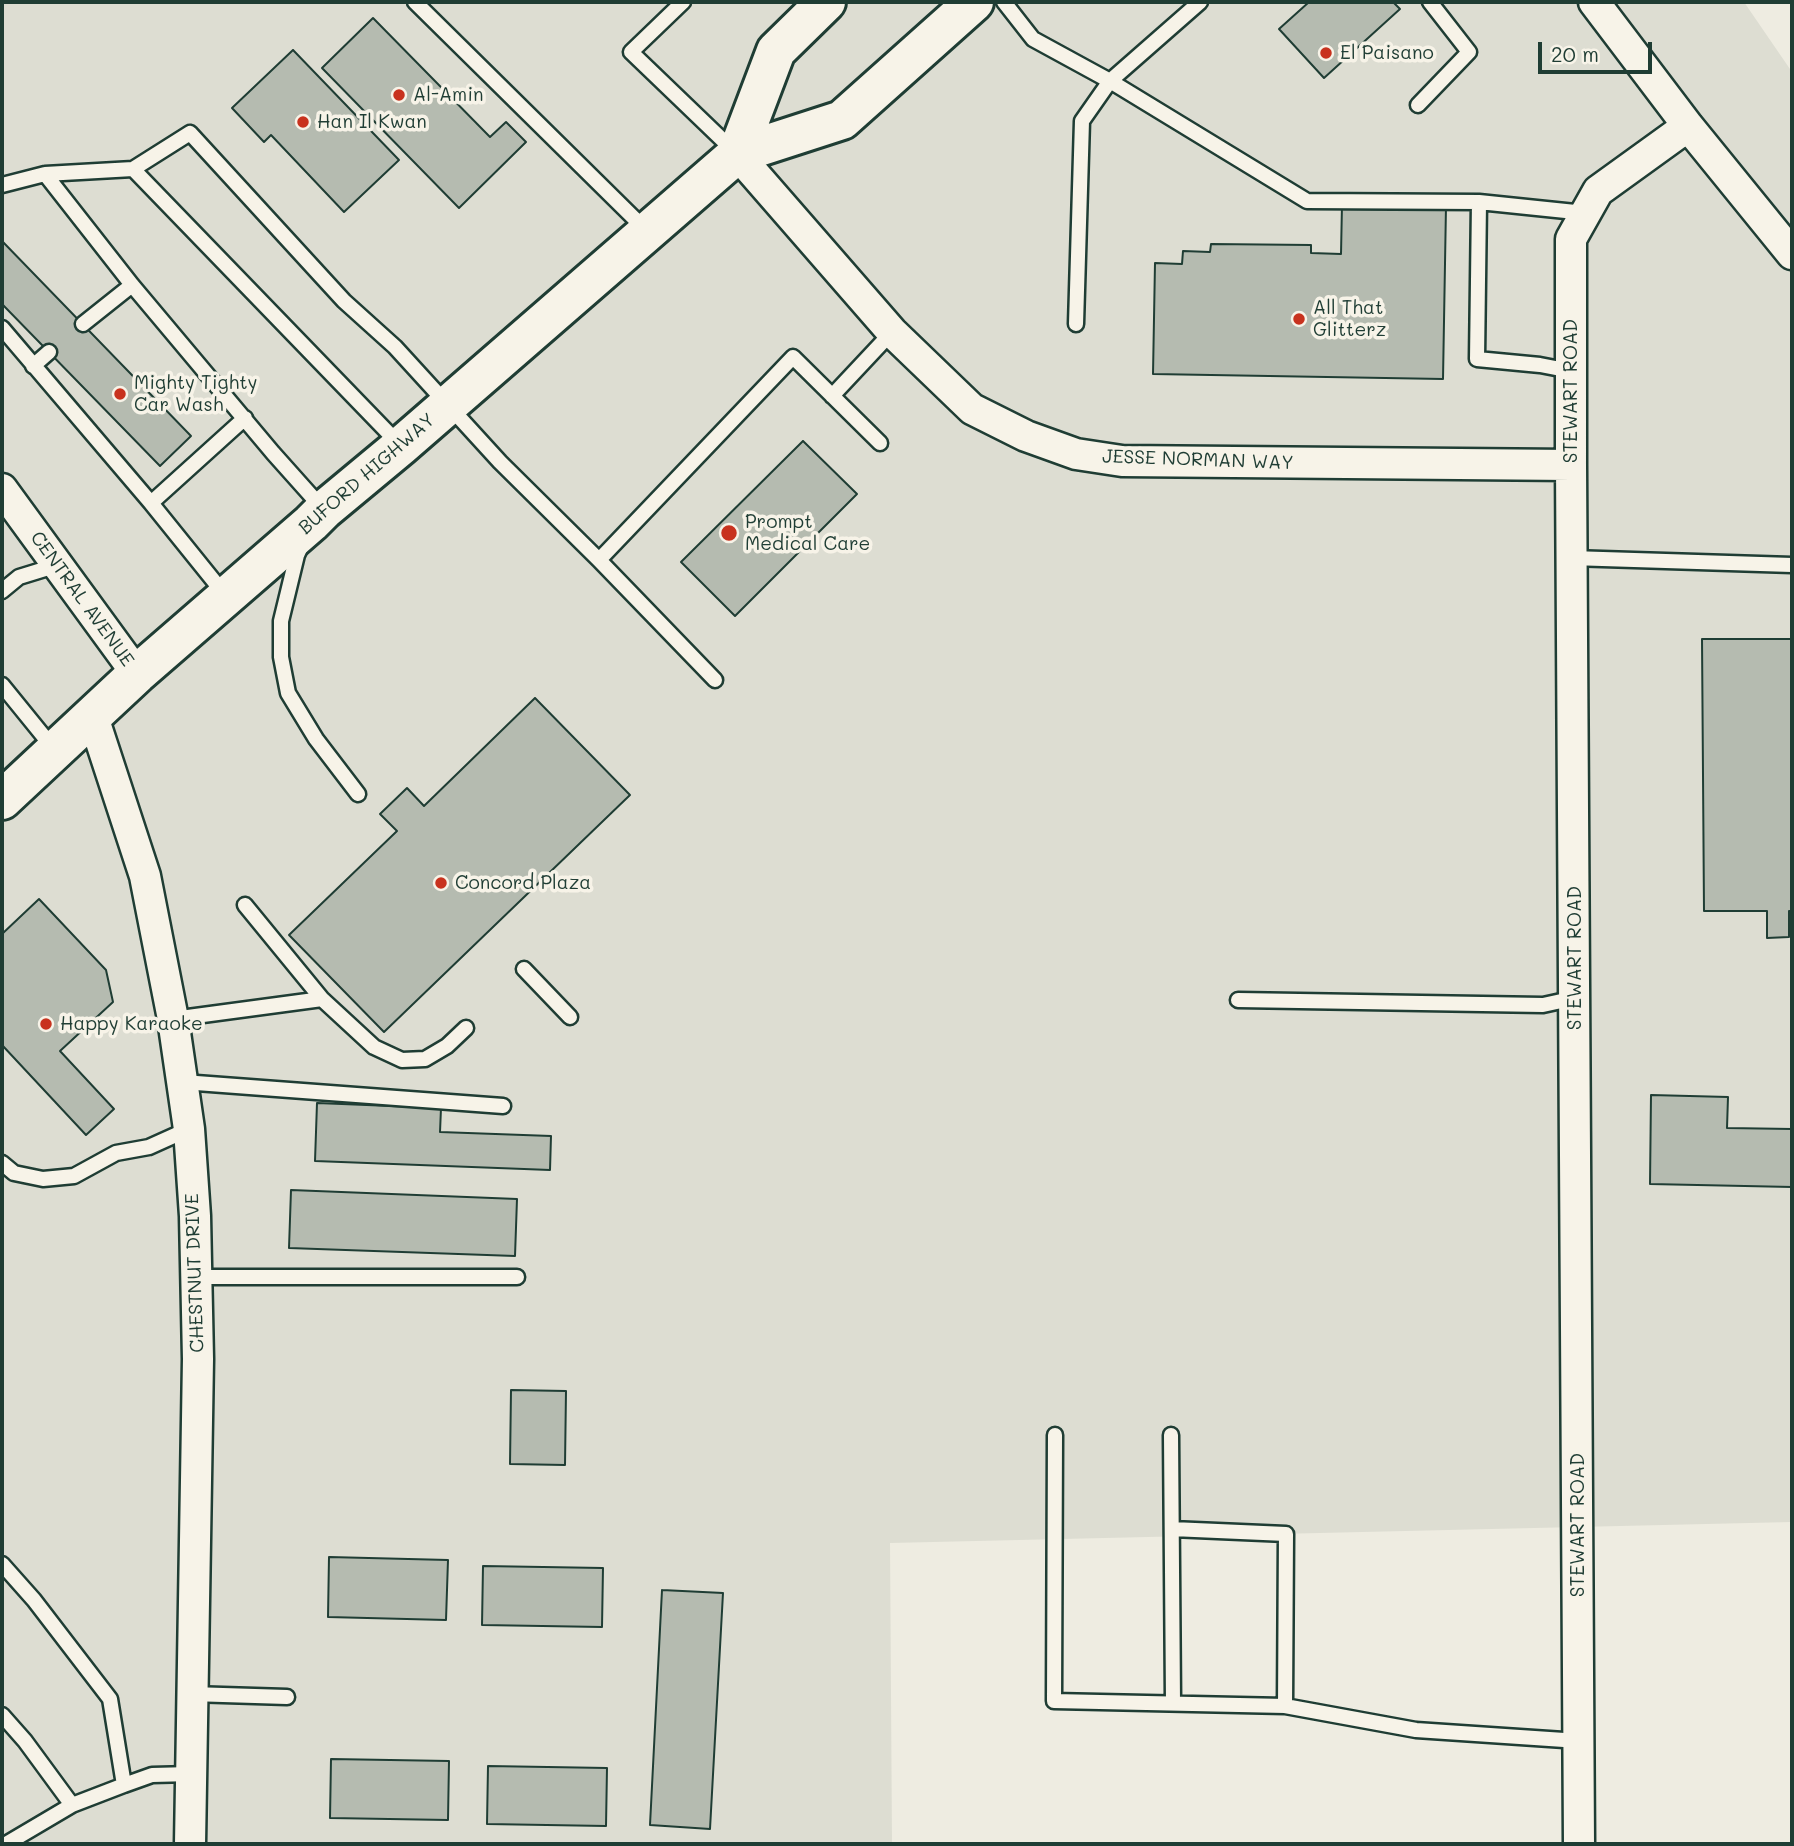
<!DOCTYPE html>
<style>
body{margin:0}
#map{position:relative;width:1794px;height:1846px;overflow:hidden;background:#eeece1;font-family:Mali,sans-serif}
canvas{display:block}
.frame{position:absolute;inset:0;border:4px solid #1f3d34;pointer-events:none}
.scale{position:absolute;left:1538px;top:42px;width:114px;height:32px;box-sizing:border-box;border:4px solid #1f3d34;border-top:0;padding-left:9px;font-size:21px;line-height:24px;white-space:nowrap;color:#1f3d34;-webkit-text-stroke:5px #f7f3e8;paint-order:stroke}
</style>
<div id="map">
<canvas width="1794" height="1846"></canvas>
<div class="frame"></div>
<div class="scale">20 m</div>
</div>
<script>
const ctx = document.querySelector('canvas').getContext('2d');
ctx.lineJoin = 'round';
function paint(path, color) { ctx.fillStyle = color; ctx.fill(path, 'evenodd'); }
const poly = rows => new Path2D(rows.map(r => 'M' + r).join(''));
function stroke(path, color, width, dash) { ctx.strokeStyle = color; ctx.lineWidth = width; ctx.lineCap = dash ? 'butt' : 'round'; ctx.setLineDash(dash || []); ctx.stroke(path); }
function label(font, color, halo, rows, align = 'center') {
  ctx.font = font + ' Mali,sans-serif'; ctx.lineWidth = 7; ctx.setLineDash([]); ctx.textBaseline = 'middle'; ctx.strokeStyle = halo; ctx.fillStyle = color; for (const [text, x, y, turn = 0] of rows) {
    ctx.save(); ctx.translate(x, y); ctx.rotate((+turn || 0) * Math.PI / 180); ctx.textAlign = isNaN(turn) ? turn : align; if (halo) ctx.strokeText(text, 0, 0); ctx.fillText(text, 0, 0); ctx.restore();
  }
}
paint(poly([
 [2,2,1744,2,1792,72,1792,1522,890,1543,892,1844,2,1844]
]), '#ddddd2');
const building = poly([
 [1309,2,1393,2,1400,9,1324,78,1279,29,1309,2],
 [373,18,490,137,506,122,526,142,459,208,322,68,373,18],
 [293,50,399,160,344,212,271,135,264,142,232,108,293,50],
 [1342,204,1446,206,1443,379,1153,374,1155,263,1182,264,1183,251,1210,252,1211,244,1311,245,1311,253,1341,254,1342,204],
 [2,241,191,436,160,466,2,304,2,241],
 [803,441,857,494,735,616,681,562,803,441],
 [1702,639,1792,639,1792,911,1789,911,1789,937,1767,938,1767,911,1704,911,1702,639],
 [535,698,630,795,384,1032,289,935,397,831,380,814,407,788,424,806,535,698],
 [39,899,106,970,113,1002,60,1051,114,1109,86,1135,2,1045,2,934,39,899],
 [1651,1095,1728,1097,1727,1128,1792,1129,1792,1187,1650,1184,1651,1095],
 [317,1103,441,1108,440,1132,551,1136,550,1170,315,1161,317,1103],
 [291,1190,517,1199,515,1256,289,1248,291,1190],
 [511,1390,566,1391,565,1465,510,1464,511,1390],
 [329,1557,448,1560,446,1620,328,1617,329,1557],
 [483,1566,603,1568,602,1627,482,1625,483,1566],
 [662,1590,723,1593,710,1829,650,1825,662,1590],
 [331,1759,449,1761,448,1820,330,1818,331,1759],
 [488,1766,607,1768,606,1826,487,1824,488,1766]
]);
paint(building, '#b5bbb0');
stroke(building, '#1f3d34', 2);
const service = poly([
 [415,2,646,230],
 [683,2,631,52,734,151],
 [1004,2,1033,39,1110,81,1307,201,1479,202,1585,213],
 [1418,105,1469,52,1430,2],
 [45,174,133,169],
 [2,185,45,174,132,285,273,453,323,509],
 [1479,202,1477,359,1540,365,1571,371],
 [83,324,132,285],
 [1076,324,1082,121,1110,81,1200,2],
 [2,328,151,503],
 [33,366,49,352],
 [832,396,892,332],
 [400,445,133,169,190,133,344,301,395,347,500,462,599,560,715,680],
 [302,544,297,555,281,621,281,657,288,693,316,739,358,794],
 [1571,558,1792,565],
 [599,560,793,357,880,443],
 [2,591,19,577,58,565],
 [226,596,151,503,245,418],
 [2,685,54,749],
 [245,905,322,999],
 [524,969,570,1017],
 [1238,1000,1543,1005,1575,998],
 [173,1019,322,999,374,1047,402,1060,425,1059,447,1046,466,1028],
 [183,1082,503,1106],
 [2,1163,14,1173,43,1179,74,1176,116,1153,149,1147,189,1129],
 [197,1277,517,1277],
 [1055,1435,1054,1701,1285,1706,1416,1730,1579,1741],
 [1171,1435,1173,1703],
 [1172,1529,1286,1534,1285,1706],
 [2,1564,34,1600,110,1699,124,1785],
 [191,1694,287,1697],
 [2,1715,25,1741,72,1805],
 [6,1844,72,1805,124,1785,152,1775,191,1774]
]);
const minor = poly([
 [1594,2,1688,126,1792,254],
 [737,154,892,332,972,409,1026,436,1076,454,1122,461,1571,465],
 [2,489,137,674],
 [92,714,145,876,173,1019,189,1129,195,1216,198,1359,190,1844],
 [1579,1844,1571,465,1571,239,1598,191,1688,126]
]);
const primary = poly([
 [737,154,776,51,826,2],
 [2,800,137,674,311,523,324,510,401,446,737,154,842,120,974,2]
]);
stroke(service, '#1f3d34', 19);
stroke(minor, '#1f3d34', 35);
stroke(primary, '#1f3d34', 44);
stroke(service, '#f7f3e8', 14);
stroke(minor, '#f7f3e8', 30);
stroke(primary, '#f7f3e8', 38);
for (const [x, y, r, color] of [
 [1326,53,7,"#c8321e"],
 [399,95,7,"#c8321e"],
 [303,122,7,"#c8321e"],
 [1299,319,7,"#c8321e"],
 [120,394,7,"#c8321e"],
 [729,533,9,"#c8321e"],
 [441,883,7,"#c8321e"],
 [46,1024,7,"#c8321e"]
]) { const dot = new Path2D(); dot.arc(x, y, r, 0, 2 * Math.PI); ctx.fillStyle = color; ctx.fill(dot); stroke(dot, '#f7f3e8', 2.5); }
label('19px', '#1f3d34', '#f7f3e8', [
 ["El Paisano",1340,53],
 ["Al-Amin",413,95],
 ["Han Il Kwan",317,122],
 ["All That",1313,308],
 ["Glitterz",1313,330],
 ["Mighty Tighty",134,383],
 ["Car Wash",134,405],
 ["Prompt",745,522],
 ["Medical Care",745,544],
 ["Concord Plaza",455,883],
 ["Happy Karaoke",60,1024]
], 'left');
label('19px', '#1f3d34', '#f7f3e8', [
 ["STEWART ROAD",1571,391,-90],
 ["JESSE NORMAN WAY",1198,460,2],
 ["BUFORD HIGHWAY",367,474,-41],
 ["CENTRAL AVENUE",82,599,54],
 ["STEWART ROAD",1575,958,-90],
 ["CHESTNUT DRIVE",195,1273,-92],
 ["STEWART ROAD",1578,1525,-90]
]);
</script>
